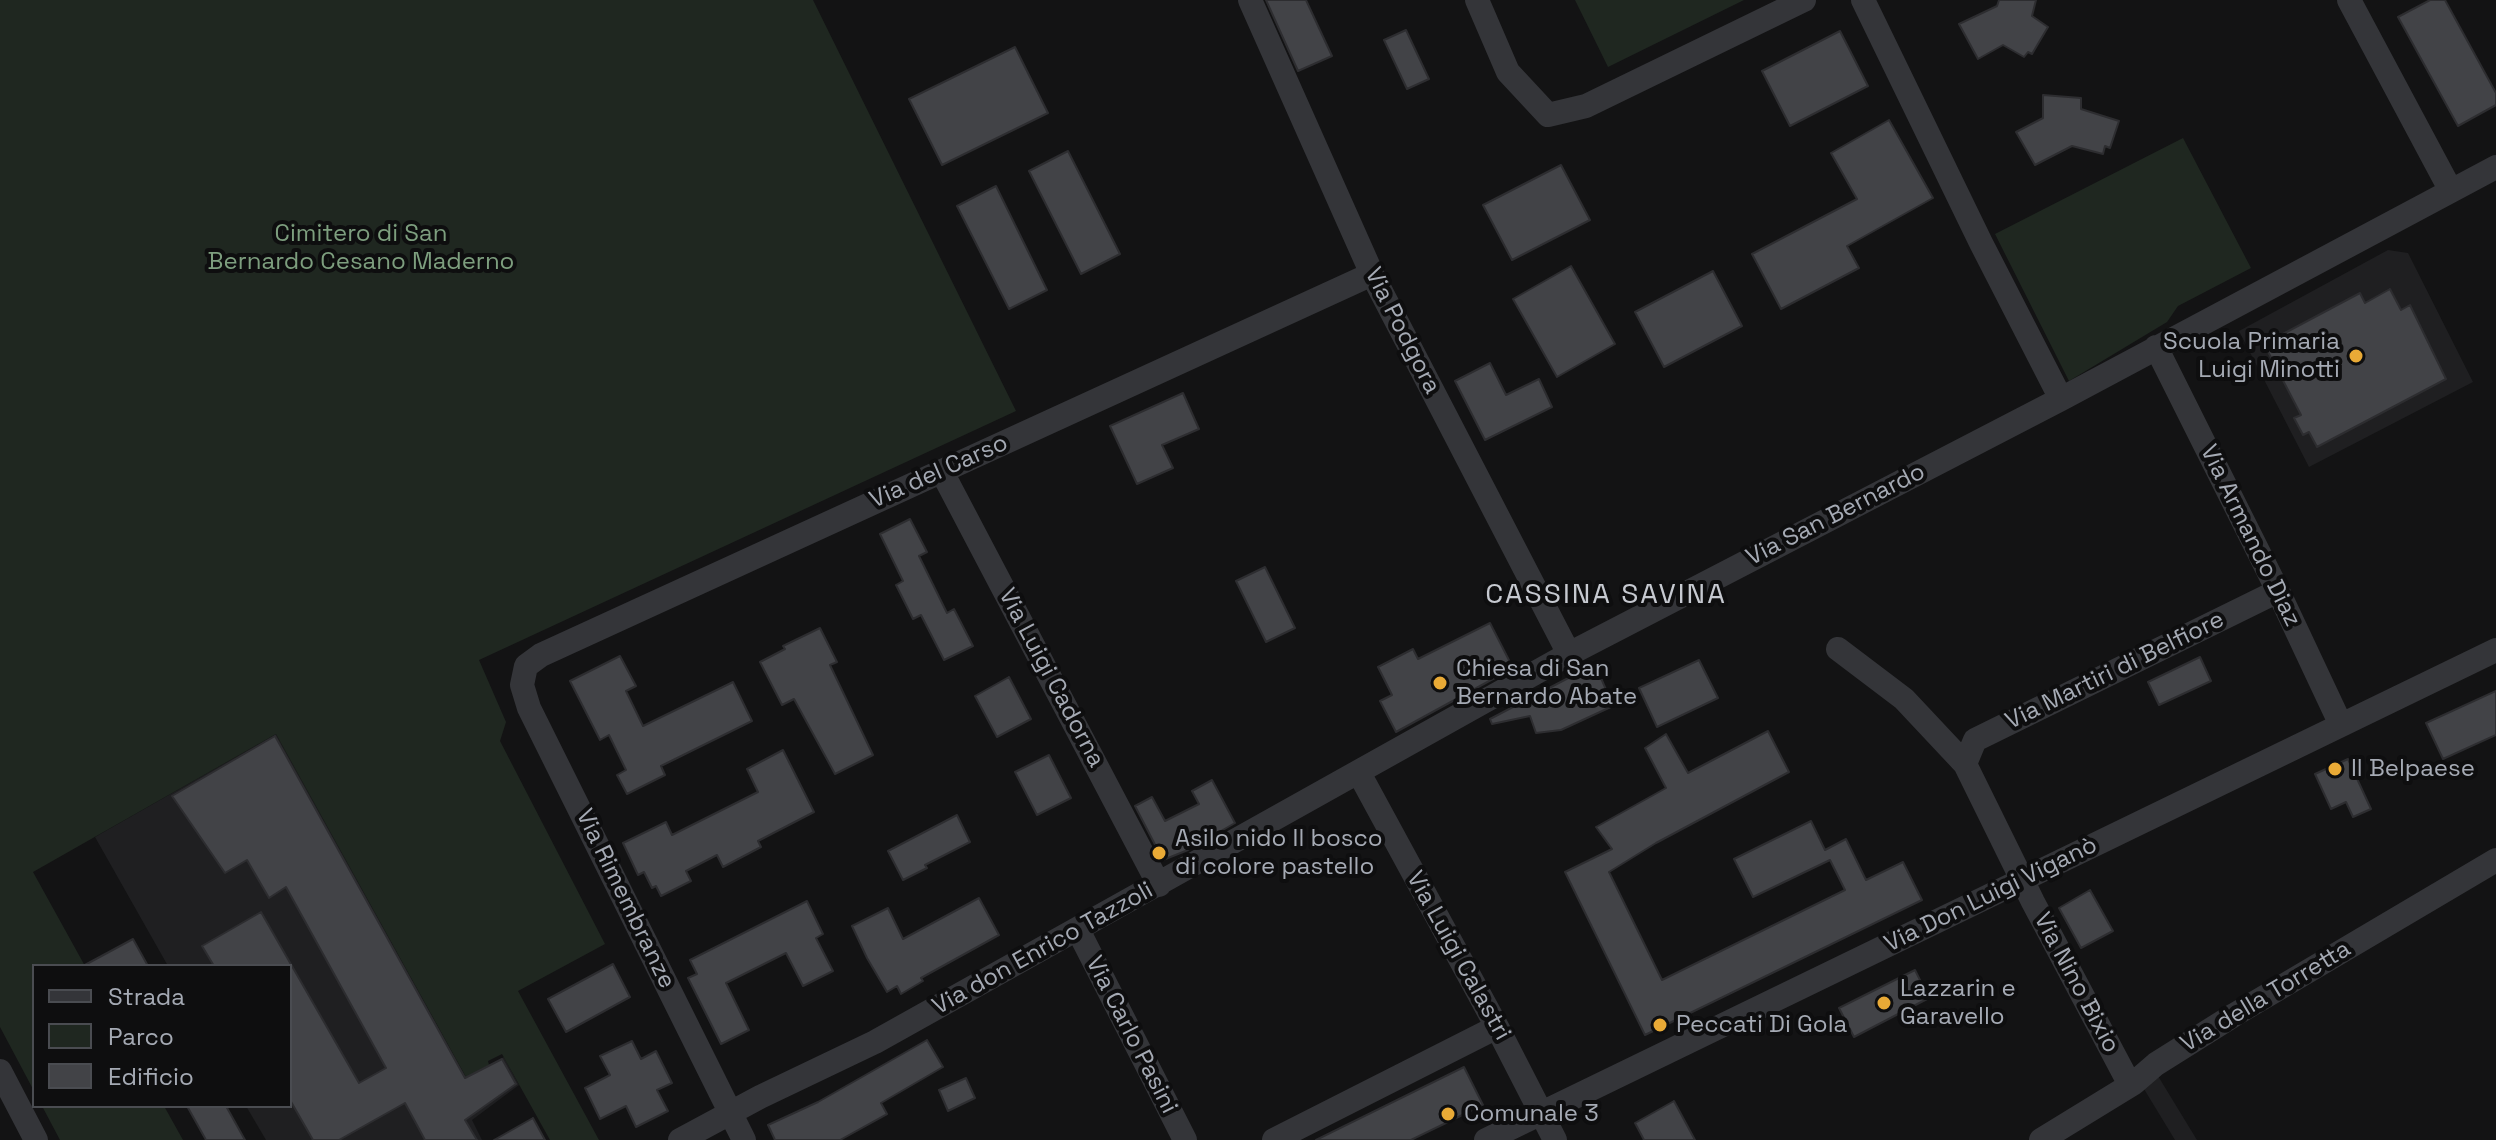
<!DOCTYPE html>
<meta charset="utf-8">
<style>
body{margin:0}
#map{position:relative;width:2496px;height:1140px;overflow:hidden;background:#131314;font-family:"Space Grotesk",sans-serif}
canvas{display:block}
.legend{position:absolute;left:32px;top:964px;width:260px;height:144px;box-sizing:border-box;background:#0e0e0f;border:2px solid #4a4c51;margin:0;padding:10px 14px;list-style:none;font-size:24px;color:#a5aab4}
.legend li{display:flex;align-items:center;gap:16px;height:40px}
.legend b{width:40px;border:2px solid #4a4c51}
</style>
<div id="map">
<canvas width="2496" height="1140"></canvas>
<ul class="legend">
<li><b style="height:10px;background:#343539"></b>Strada</li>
<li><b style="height:22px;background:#1f2720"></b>Parco</li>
<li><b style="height:22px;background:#424347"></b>Edificio</li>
</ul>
</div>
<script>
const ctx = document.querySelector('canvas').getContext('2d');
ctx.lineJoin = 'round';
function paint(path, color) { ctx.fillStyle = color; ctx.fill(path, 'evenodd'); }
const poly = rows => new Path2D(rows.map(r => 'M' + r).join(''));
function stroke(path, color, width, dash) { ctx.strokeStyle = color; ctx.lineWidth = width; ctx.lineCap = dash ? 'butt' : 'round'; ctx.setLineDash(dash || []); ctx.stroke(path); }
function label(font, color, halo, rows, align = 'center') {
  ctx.font = font + ' "Space Grotesk",sans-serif'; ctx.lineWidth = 8; ctx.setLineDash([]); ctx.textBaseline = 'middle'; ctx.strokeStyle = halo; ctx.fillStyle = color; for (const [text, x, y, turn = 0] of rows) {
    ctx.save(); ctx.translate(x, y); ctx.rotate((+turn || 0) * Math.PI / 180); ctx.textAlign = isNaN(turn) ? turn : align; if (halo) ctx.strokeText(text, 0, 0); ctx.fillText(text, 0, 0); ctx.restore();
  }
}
paint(poly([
 [2388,250,2408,253,2473,382,2309,467,2239,331],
 [276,734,466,1077,504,1057,519,1085,472,1120,482,1140,266,1140,246,1106,290,1106,290,966,168,966,95,837],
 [2158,1076,2197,1140,2175,1140,2144,1089]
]), '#1f1f21');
paint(poly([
 [0,0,813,0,1016,411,479,660,506,722,500,741,605,944,518,991,599,1140,550,1140,502,1054,488,1061,489,1065,466,1077,276,734,33,872,85,966,34,966,34,1091,0,1027],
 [1575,0,1744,0,1608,67],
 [2183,138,2251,268,2178,306,2167,322,2069,381,1995,234],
 [42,1106,164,1106,183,1140,60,1140]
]), '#1f2720');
const building = poly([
 [1266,0,1306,0,1332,56,1298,71,1266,0],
 [1999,0,2036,0,2032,16,2048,27,2032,54,2028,52,2024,57,2003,45,1978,59,1959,24,1997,6,1999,0],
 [2430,0,2445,0,2496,93,2496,105,2458,126,2398,17,2430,0],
 [1406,30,1429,79,1407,89,1384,40,1406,30],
 [1840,31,1868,86,1790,126,1762,71,1840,31],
 [1015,47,1048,113,942,165,909,99,1015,47],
 [2043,95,2081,98,2081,109,2119,121,2110,148,2105,146,2103,154,2072,146,2035,165,2016,132,2043,118,2043,95],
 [1889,120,1933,198,1847,246,1859,268,1781,309,1752,254,1857,199,1831,153,1889,120],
 [1068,151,1120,254,1081,274,1029,171,1068,151],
 [1561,165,1590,220,1512,260,1483,205,1561,165],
 [996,186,1047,290,1009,309,957,206,996,186],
 [1571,266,1615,344,1557,377,1513,299,1571,266],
 [1713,271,1742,326,1664,367,1635,312,1713,271],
 [2390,289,2401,310,2410,305,2446,379,2317,447,2309,432,2303,435,2294,418,2301,415,2264,344,2360,293,2365,303,2390,289],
 [1490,363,1506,395,1539,379,1552,407,1485,440,1455,381,1490,363],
 [1183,393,1199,429,1162,445,1173,468,1137,484,1110,426,1183,393],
 [910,519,927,552,919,556,947,613,954,609,973,646,944,660,921,615,913,619,896,585,903,581,880,534,910,519],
 [1265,567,1295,628,1266,642,1236,581,1265,567],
 [1490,623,1513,668,1396,732,1380,701,1392,695,1378,667,1413,649,1418,659,1490,623],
 [820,628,837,662,830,665,873,755,835,774,794,699,782,705,760,662,785,649,783,646,820,628],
 [620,656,636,686,626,691,643,726,733,682,752,721,661,766,665,775,627,794,617,775,626,770,609,735,600,740,570,681,620,656],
 [2200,657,2211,681,2159,705,2148,682,2200,657],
 [1699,660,1718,698,1657,727,1639,688,1699,660],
 [1595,664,1613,706,1561,730,1536,733,1530,716,1492,724,1490,719,1595,664],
 [1009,677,1031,719,997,737,975,696,1009,677],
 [2496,691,2496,735,2443,759,2426,723,2496,691],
 [1768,731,1789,772,1656,843,1609,872,1662,980,1845,890,1830,860,1753,897,1734,859,1811,821,1825,850,1846,839,1866,880,1903,862,1922,900,1645,1035,1565,872,1612,849,1596,827,1666,788,1645,748,1666,734,1688,773,1768,731],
 [275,736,465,1078,502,1059,516,1084,465,1120,477,1140,425,1140,405,1103,339,1140,313,1140,290,1100,290,966,214,966,202,946,261,912,359,1083,386,1068,286,887,269,898,247,860,225,873,172,796,275,736],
 [783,750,814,812,758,841,761,847,723,867,717,855,686,871,691,881,661,896,656,886,652,888,644,872,638,875,623,843,666,822,672,835,758,792,747,769,783,750],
 [1049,755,1071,798,1037,815,1015,772,1049,755],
 [2348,759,2371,809,2353,817,2346,802,2331,809,2315,774,2348,759],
 [1212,780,1235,823,1188,850,1163,860,1135,806,1152,797,1165,821,1199,804,1192,791,1212,780],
 [957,815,970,842,925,865,927,868,903,880,888,851,957,815],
 [2090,890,2113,931,2081,948,2059,908,2090,890],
 [979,898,999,935,921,978,923,981,901,994,897,986,887,992,867,958,852,926,888,908,903,939,979,898],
 [807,901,823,934,816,938,833,971,803,986,786,953,726,983,749,1030,721,1044,688,978,697,974,690,960,807,901],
 [133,939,148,966,83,966,133,939],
 [613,964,630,997,566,1032,548,999,613,964],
 [1915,970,1929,998,1854,1037,1839,1008,1915,970],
 [927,1040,943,1067,881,1103,887,1114,840,1140,775,1140,768,1125,818,1102,927,1040],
 [632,1041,641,1059,656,1051,672,1083,657,1090,668,1111,636,1127,626,1106,600,1119,585,1088,610,1075,600,1056,632,1041],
 [1464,1067,1483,1105,1411,1140,1316,1140,1464,1067],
 [966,1078,975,1098,948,1111,939,1090,966,1078],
 [1674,1101,1695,1140,1644,1140,1635,1123,1674,1101],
 [187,1106,226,1106,245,1140,206,1140,187,1106],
 [533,1118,545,1140,494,1140,533,1118]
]);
paint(building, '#424347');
stroke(building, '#2d2d30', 2);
stroke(poly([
 [1250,0,1372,274,1569,654],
 [1477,0,1508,72,1548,115,1586,106,1804,0],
 [1863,0,1981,243,2061,399],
 [2349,0,2451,191],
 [2156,347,2278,591,2341,725],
 [942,472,1159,885],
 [1838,649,1904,699,1965,764,2033,902,2130,1085],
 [1965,764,1975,740,2278,591],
 [1359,773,1497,1027,1555,1140],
 [1078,930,1185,1140],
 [0,1071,36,1140],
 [680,1140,760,1097,875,1042,1569,654,2061,399,2496,167],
 [744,1140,529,708,522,685,526,666,541,655,1372,274],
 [1274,1140,1497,1027],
 [1486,1140,2496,650],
 [2041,1140,2134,1083,2156,1064,2234,1015,2496,860]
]), '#343539', 24);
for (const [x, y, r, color] of [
 [2356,356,8,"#e9aa36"],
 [1440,683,8,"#e9aa36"],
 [2335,769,8,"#e9aa36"],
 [1159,853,8,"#e9aa36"],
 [1884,1003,8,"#e9aa36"],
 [1660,1025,8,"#e9aa36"],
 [1448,1114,8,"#e9aa36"]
]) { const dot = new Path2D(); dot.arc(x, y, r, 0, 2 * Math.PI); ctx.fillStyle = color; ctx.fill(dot); stroke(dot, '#0e0e0f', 3); }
label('24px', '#7d9e7e', '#0e0e0f', [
 ["Cimitero di San",361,234],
 ["Bernardo Cesano Maderno",361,262]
]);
label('24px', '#a5aab4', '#0e0e0f', [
 ["Via Podgora",1402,331,63],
 ["Via del Carso",939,472,-24],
 ["Via San Bernardo",1836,515,-27],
 ["Via Armando Diaz",2250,536,64],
 ["Via Martiri di Belfiore",2115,671,-26],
 ["Via Luigi Cadorna",1051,678,62],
 ["Via Don Luigi Viganò",1991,895,-26],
 ["Via Rimembranze",625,899,64],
 ["Via don Enrico Tazzoli",1043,949,-29],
 ["Via Luigi Calastri",1458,956,61],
 ["Via Nino Bixio",2076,983,62],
 ["Via della Torretta",2266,997,-31],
 ["Via Carlo Pasini",1131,1035,63]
]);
label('24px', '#a5aab4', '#0e0e0f', [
 ["Scuola Primaria",2340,342,"right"],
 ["Luigi Minotti",2340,370,"right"],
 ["Chiesa di San",1456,669],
 ["Bernardo Abate",1456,697],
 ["Il Belpaese",2351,769],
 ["Asilo nido Il bosco",1175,839],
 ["di colore pastello",1175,867],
 ["Lazzarin e",1900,989],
 ["Garavello",1900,1017],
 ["Peccati Di Gola",1676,1025],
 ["Comunale 3",1464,1114]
], 'left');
ctx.letterSpacing = '2px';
label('28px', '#c6c9d0', '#0e0e0f', [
 ["CASSINA SAVINA",1606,595]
]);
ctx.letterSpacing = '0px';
</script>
